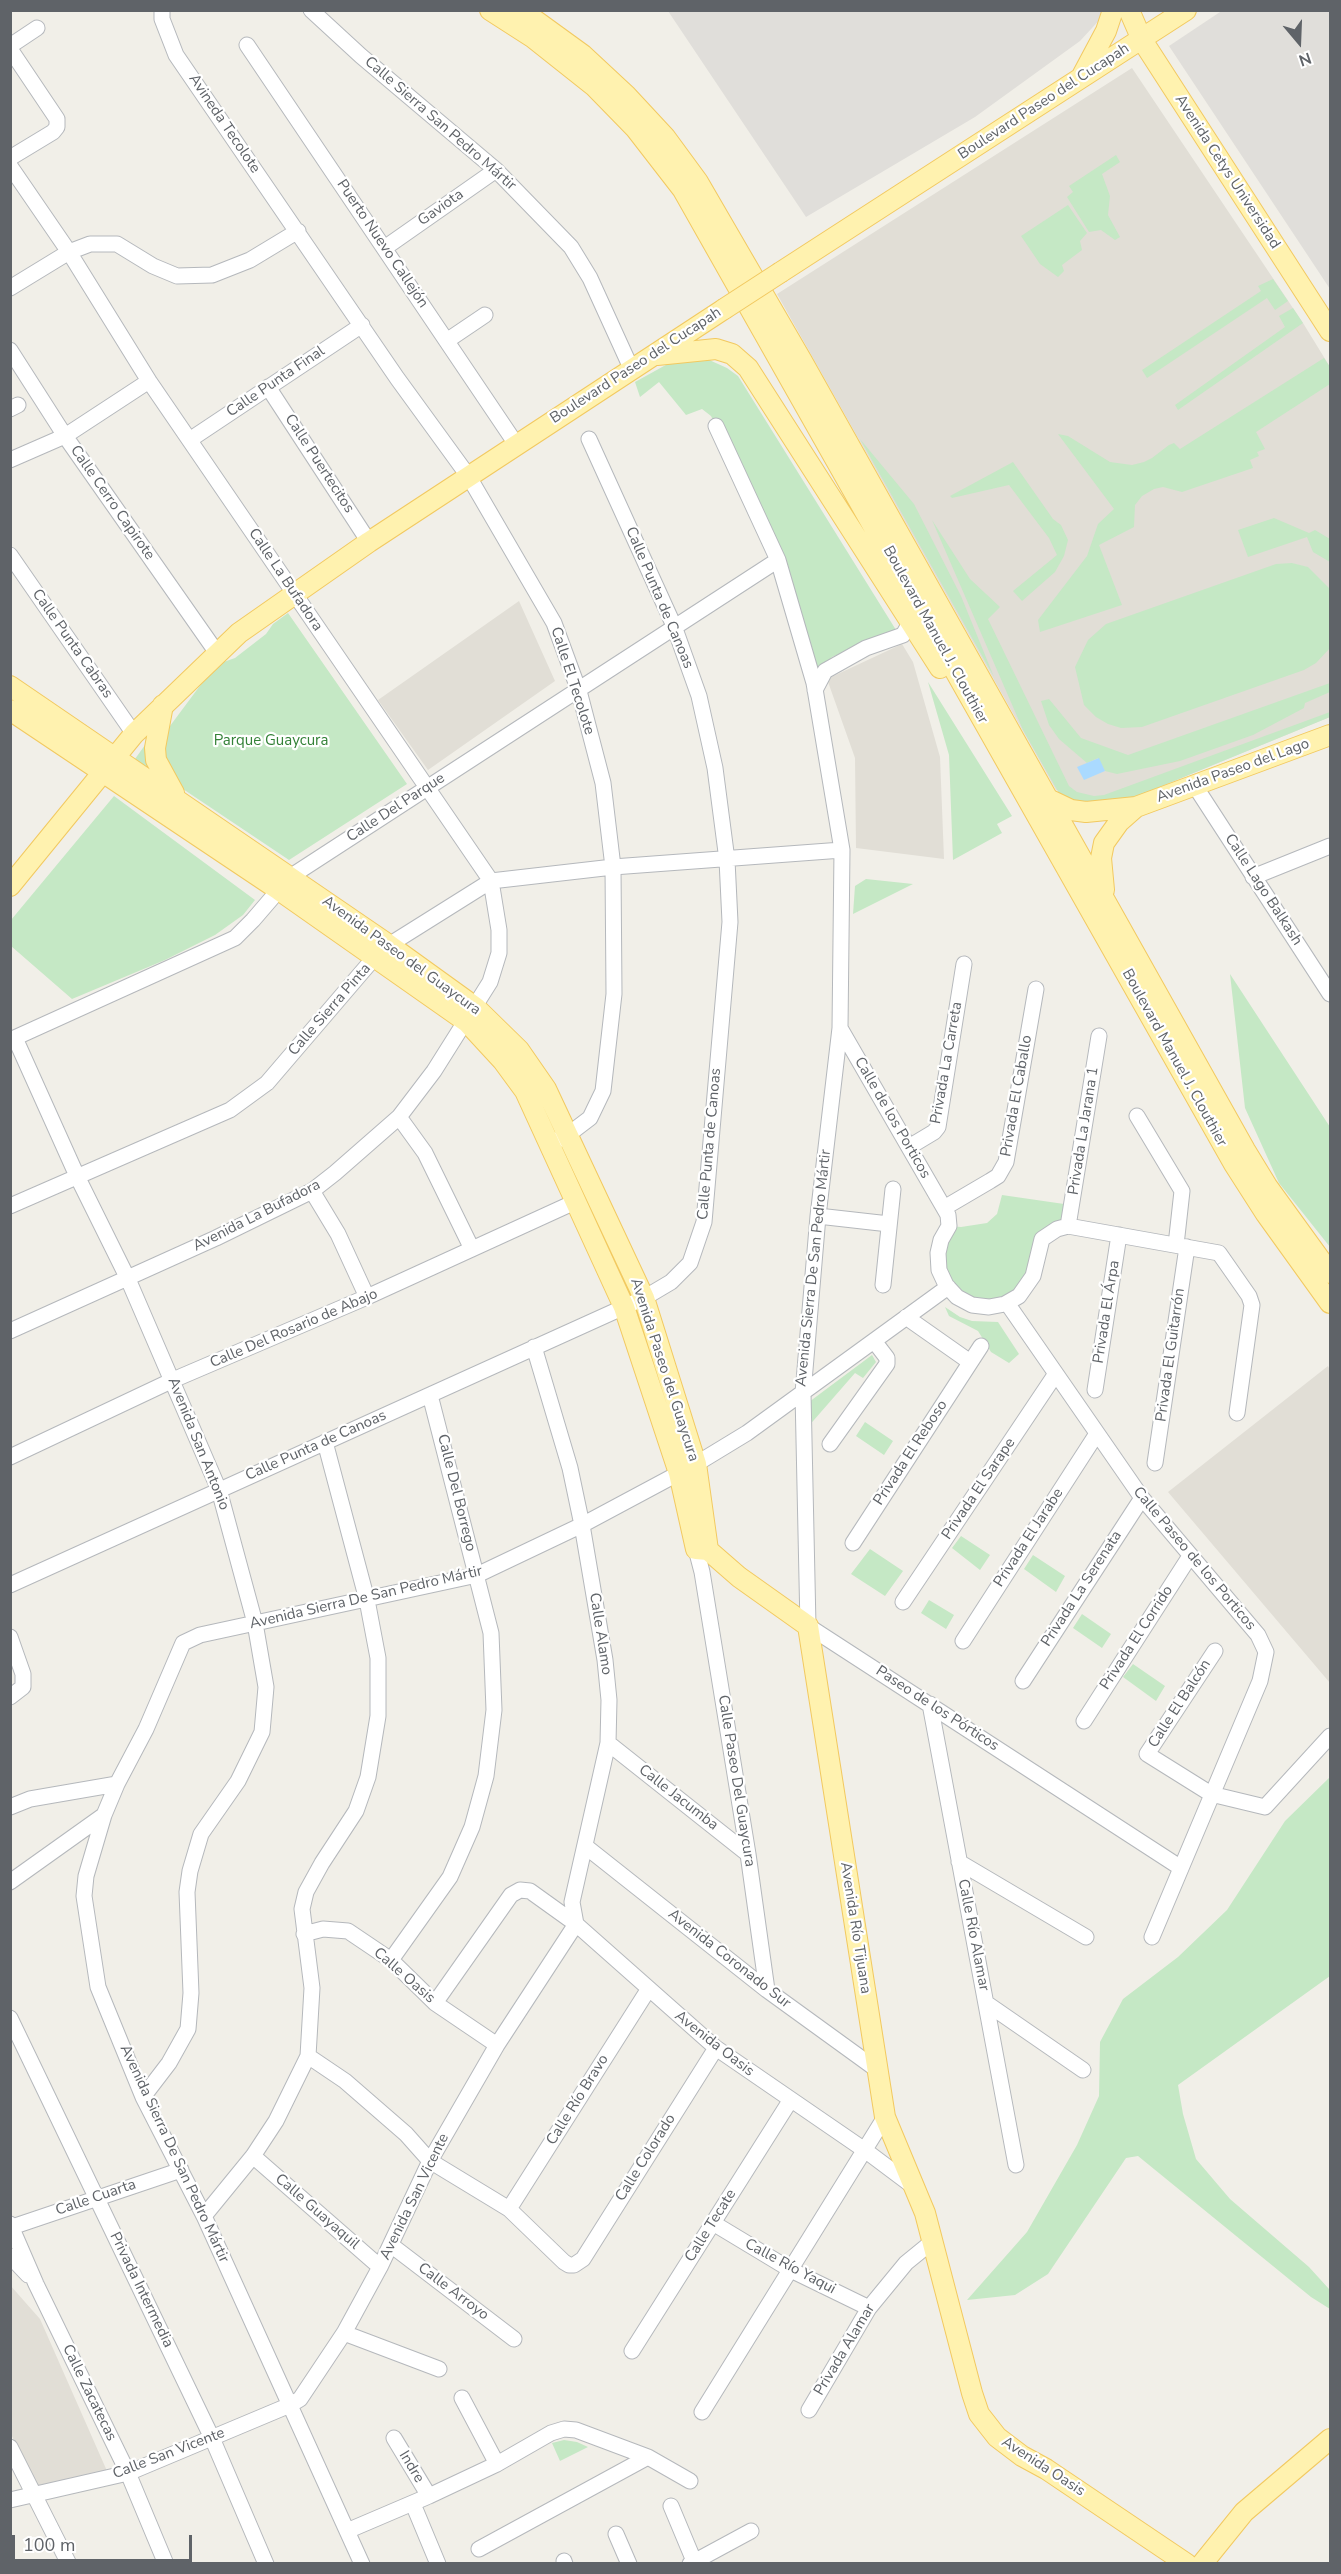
<!DOCTYPE html>
<meta charset="utf-8">
<style>
body{margin:0}
#map{position:relative;width:1341px;height:2574px;overflow:hidden;background:#f1efe8;font-family:"Nunito Sans",sans-serif}
canvas{display:block}
.frame{position:absolute;inset:0;border:12px solid #5f6368;pointer-events:none}
.north{position:absolute;left:1269px;top:12px;width:60px;height:60px;-webkit-text-stroke:4px #fff;paint-order:stroke;rotate:161deg;font-size:16px;font-weight:700;line-height:24px;text-align:center;color:#5f6368}
.north::after{content:'';display:block;margin:auto;width:21px;height:27px;background:#5f6368;clip-path:polygon(50% 0,100% 100%,50% 72%,0 100%)}
.scale{position:absolute;left:12px;top:2535px;width:180px;height:27px;box-sizing:border-box;border:3px solid #5f6368;border-top:0;padding-left:8px;font-size:18px;line-height:21px;white-space:nowrap;color:#5f6368;-webkit-text-stroke:4px #fff;paint-order:stroke}
</style>
<div id="map">
<canvas width="1341" height="2574"></canvas>
<div class="frame"></div>
<div class="north">N</div>
<div class="scale">100 m</div>
</div>
<script>
const ctx = document.querySelector('canvas').getContext('2d');
ctx.lineJoin = 'round';
function paint(path, color) { ctx.fillStyle = color; ctx.fill(path, 'evenodd'); }
const poly = rows => new Path2D(rows.map(r => 'M' + r).join(''));
function stroke(path, color, width, dash) { ctx.strokeStyle = color; ctx.lineWidth = width; ctx.lineCap = dash ? 'butt' : 'round'; ctx.setLineDash(dash || []); ctx.stroke(path); }
function label(font, color, halo, rows, align = 'center') {
  ctx.font = font + ' "Nunito Sans",sans-serif'; ctx.lineWidth = 4.5; ctx.setLineDash([]); ctx.textBaseline = 'middle'; ctx.strokeStyle = halo; ctx.fillStyle = color; for (const [text, x, y, turn = 0] of rows) {
    ctx.save(); ctx.translate(x, y); ctx.rotate((+turn || 0) * Math.PI / 180); ctx.textAlign = isNaN(turn) ? turn : align; if (halo) ctx.strokeText(text, 0, 0); ctx.fillText(text, 0, 0); ctx.restore();
  }
}
paint(poly([
 [1102,10,1104,15,1080,41,975,117,806,217,668,11],
 [1223,10,1330,11,1330,289,1169,46]
]), '#e0deda');
paint(poly([
 [1132,68,1303,323,1330,367,1330,717,1118,804,1056,790,777,294],
 [519,601,555,681,428,770,378,700],
 [902,644,913,662,940,757,944,859,856,848,855,758,827,679],
 [1328,1366,1330,1370,1330,1683,1168,1492],
 [10,2285,40,2319,107,2471,35,2486,11,2434]
]), '#e1ded6');
paint(poly([
 [1116,155,1120,162,1102,174,1110,196,1108,215,1120,237,1115,240,1101,230,1089,232,1067,197,1073,192,1069,186],
 [1068,205,1087,233,1080,241,1082,250,1062,265,1064,271,1058,277,1040,264,1021,236],
 [1273,279,1288,301,1275,310,1267,298,1147,378,1142,370,1261,291,1258,286],
 [1293,308,1303,323,1178,410,1175,405,1285,327,1279,316],
 [1324,358,1330,367,1330,384,1256,432,1265,449,1257,452,1259,456,1250,460,1253,468,1182,492,1163,487,1154,489,1142,496,1135,505,1134,527,1099,545,1122,605,1040,632,1038,620,1087,556,1098,524,1114,509,1058,434,1068,436,1110,462,1132,465,1144,462,1152,458,1169,445,1174,443,1180,449],
 [707,359,727,368,738,376,896,630,832,657,819,672,781,557,711,416,702,409,686,415,659,382,640,397,635,382,673,361],
 [860,439,914,504,961,596,994,677],
 [1013,462,1053,519,1061,525,1068,540,1064,556,1055,572,1022,601,1013,591,1057,555,1049,538,1009,485,952,498,950,496],
 [1274,518,1309,533,1315,530,1330,539,1330,562,1313,552,1307,537,1248,557,1238,530],
 [932,520,970,579,1000,607,988,619,1069,786,1077,792,1094,796,1104,795,1330,712,1330,717,1118,804,1087,810,1060,795,1023,730],
 [1292,563,1308,567,1330,589,1330,648,1316,663,1304,670,1142,727,1121,728,1108,724,1096,717,1084,705,1075,667,1088,640,1106,624,1276,564],
 [288,613,407,784,289,860,180,787,164,761,165,738,170,726,202,683,218,664,235,658,266,634,273,624],
 [928,682,1012,816,997,824,1002,833,953,860,949,755],
 [1330,683,1330,692,1305,703,1304,708,1253,735,1180,761,1117,774,1105,771,1098,758,1087,763,1059,739,1049,725,1041,701,1049,699,1081,738,1128,755],
 [150,738,152,772,135,759],
 [114,796,255,900,243,915,215,935,165,960,72,999,11,946,11,920],
 [866,879,913,884,853,914,855,886],
 [1230,974,1330,1127,1330,1247,1279,1183,1245,1108],
 [1002,1195,1071,1205,1068,1226,1048,1233,1030,1284,989,1307,948,1287,941,1240,949,1226,961,1227,987,1223,997,1214],
 [945,1307,960,1317,972,1321,998,1322,1019,1354,1009,1363,991,1352,978,1331,949,1316],
 [872,1355,876,1362,863,1378,855,1373,807,1428,809,1402],
 [865,1422,893,1441,884,1455,856,1436],
 [961,1536,990,1555,980,1570,952,1548],
 [870,1549,903,1571,885,1596,851,1574],
 [1033,1555,1065,1576,1056,1592,1024,1569],
 [929,1600,954,1615,946,1629,921,1613],
 [1082,1614,1111,1634,1102,1648,1073,1628],
 [1133,1664,1165,1686,1156,1701,1123,1677],
 [1330,1777,1330,1976,1178,2085,1183,2114,1196,2159,1230,2199,1309,2267,1329,2289,1330,2309,1311,2297,1138,2156,1126,2158,1048,2274,1015,2295,967,2300,1027,2232,1077,2145,1099,2096,1100,2042,1123,1999,1178,1957,1227,1910,1285,1821],
 [564,2440,577,2442,588,2447,560,2461,552,2443]
]), '#c5e8c5');
paint(poly([
 [1099,758,1105,771,1084,780,1077,767]
]), '#aadaff');
const minor = poly([
 [162,10,162,19,176,55,397,378,469,477,554,623,579,691,603,783,613,867,614,994,603,1091,590,1118,569,1134,550,1144],
 [311,10,361,56,496,170,571,247,590,278,631,368],
 [247,45,516,444],
 [10,46,37,28],
 [10,49,57,119,57,127,53,132,10,158],
 [10,166,69,252,149,381,491,881,499,930,499,953,490,982,434,1071,399,1117,335,1173,312,1191,216,1238,10,1331],
 [386,247,496,170],
 [10,288,69,252,90,244,117,244,153,266,177,276,212,275,250,260,298,231],
 [448,340,485,315],
 [10,350,65,436,217,653],
 [268,387,369,542],
 [10,409,18,405],
 [716,426,778,560,814,683,842,850,840,1028,818,1216,803,1393,808,1626,1181,1868],
 [191,439,362,325],
 [10,460,65,436,149,381],
 [10,555,134,734],
 [815,690,825,671,866,648,903,635,910,623],
 [1195,786,1330,994],
 [1253,877,1330,846],
 [840,1028,948,1215,949,1226,941,1240,938,1253,939,1270,946,1285,957,1297,972,1305,989,1307,1005,1304,1019,1296,1033,1276,1042,1239,1057,1229,1068,1226,1219,1253,1249,1296,1252,1305,1237,1413],
 [15,1038,77,1176,128,1279,219,1490,255,1623,266,1687,262,1732,238,1781,201,1834,190,1871,187,1892,191,1993,188,2029,169,2063,143,2097],
 [10,1040,235,938,253,920,290,877,778,560],
 [1137,1116,1182,1191,1176,1245],
 [399,1117,425,1153,472,1249],
 [909,1147,934,1132,938,1127,964,964],
 [312,1191,338,1234,367,1297],
 [10,1206,230,1110,267,1083,374,958,389,945,491,881,613,867,842,850],
 [944,1208,990,1181,998,1176,1006,1162,1036,989],
 [818,1216,889,1224],
 [1068,1226,1099,1036],
 [883,1285,893,1189],
 [1007,1303,1142,1498,1258,1635,1266,1652,1260,1681,1152,1937],
 [906,1317,970,1362],
 [1095,1390,1119,1235],
 [830,1444,887,1364,887,1358,874,1341],
 [10,1457,173,1380,367,1297,577,1201],
 [1155,1463,1187,1247],
 [853,1543,981,1346],
 [696,1549,702,1572,748,1854,767,1990],
 [10,1585,644,1298,671,1282,690,1263,704,1222,730,922,727,860,715,768,699,696,674,626,589,439],
 [903,1602,1055,1375],
 [10,1637,23,1674,23,1687,10,1697],
 [963,1641,1096,1435],
 [1215,1651,1147,1754,1211,1794,1265,1807,1330,1736],
 [1023,1681,1142,1498],
 [930,1704,1016,2165],
 [1084,1721,1190,1556],
 [608,1743,748,1854],
 [10,1807,30,1799,117,1784],
 [585,1846,767,1990,876,2069],
 [959,1862,1086,1937],
 [10,1882,104,1815],
 [304,1934,323,1929,348,1931,391,1960,435,2003,497,2045],
 [391,1960,450,1877,472,1827,486,1776,494,1710,491,1633,430,1395],
 [435,2003,511,1895,520,1890,530,1891,576,1924,716,2048,866,2151,914,2187],
 [986,2003,1083,2070],
 [10,2018,212,2438,266,2564],
 [308,2056,345,2081,406,2134,430,2161,509,2209,564,2262,569,2265,574,2265,583,2259,716,2048],
 [253,2156,380,2267],
 [509,2209,648,1990],
 [204,2216,253,2156,276,2121,308,2056,312,1988,302,1909,306,1892,322,1863,356,1811,368,1777,378,1716,378,1658,367,1600,325,1442],
 [713,2223,791,2270,869,2308],
 [10,2224,36,2284,128,2473,166,2564],
 [12,2227,181,2170],
 [391,2245,514,2339],
 [10,2256,28,2275],
 [344,2333,439,2369],
 [632,2351,790,2101],
 [462,2398,497,2464],
 [809,2410,869,2308,906,2263,933,2241],
 [702,2412,885,2117],
 [394,2438,429,2496],
 [10,2447,69,2564],
 [10,2500,128,2473,290,2405,300,2399,344,2333,380,2267,430,2161,497,2045,576,1924,572,1902,608,1743,609,1700,605,1660,582,1525,570,1468,534,1347],
 [413,2504,438,2564],
 [671,2506,694,2561],
 [347,2531,429,2496,497,2464,551,2433,564,2429,576,2430,648,2457,690,2481],
 [616,2534,629,2564],
 [479,2549,648,2457],
 [564,2561,565,2564],
 [362,2564,204,2216,143,2097,98,1987,84,1896,86,1876,104,1815,117,1784,146,1729,183,1643,200,1635,477,1575,582,1525,696,1464,747,1433,948,1287],
 [690,2564,751,2531]
]);
const major = poly([
 [490,10,532,37,595,87,635,128,683,190,1234,1164,1266,1214,1330,1303],
 [521,10,583,55,626,95,665,137,698,182,802,361,1245,1150,1267,1186,1330,1273],
 [1129,10,1142,40,1330,331],
 [1082,76,1106,31,1113,10],
 [781,272,1186,10],
 [657,355,716,349,732,354,748,368,940,668],
 [10,686,389,945,475,1007,519,1050,546,1089,644,1298,696,1464,708,1550],
 [163,705,155,748,156,760,174,793],
 [10,710,279,890,467,1022,503,1061,525,1091,624,1307,679,1473,696,1549,708,1550,739,1577,808,1626,885,2117,925,2213,972,2393,979,2414,997,2437,1022,2456,1046,2469,1187,2564],
 [1048,799,1071,810,1086,812,1136,807,1330,735],
 [10,886,134,734,239,633,369,542,724,309],
 [1104,890,1101,858,1104,843,1119,822,1136,807],
 [1202,2564,1244,2512,1330,2439]
]);
stroke(minor, '#b5b8bc', 17);
stroke(major, '#f2c960', 22);
stroke(minor, '#fff', 15);
stroke(major, '#fff2af', 20);
const majorBridge = poly([
 [724,309,781,272]
]);
stroke(majorBridge, '#f2c960', 22, []);
stroke(majorBridge, '#fff2af', 20);
label('15px', '#5f6368', '#fff', [
 ["Boulevard Paseo del Cucapah",1044,102,-33],
 ["Avineda Tecolote",224,124,56],
 ["Calle Sierra San Pedro Mártir",440,124,41],
 ["Avenida Cetys Universidad",1227,172,57],
 ["Gaviota",441,208,-35],
 ["Puerto Nuevo Callejón",382,244,56],
 ["Boulevard Paseo del Cucapah",636,366,-33],
 ["Calle Punta Final",276,382,-34],
 ["Calle Puertecitos",319,464,57],
 ["Calle Cerro Capirote",112,503,55],
 ["Calle La Bufadora",285,580,56],
 ["Calle Punta de Canoas",659,598,67],
 ["Boulevard Manuel J. Clouthier",935,635,61],
 ["Calle Punta Cabras",72,644,55],
 ["Calle El Tecolote",572,681,72],
 ["Avenida Paseo del Lago",1233,771,-20],
 ["Calle Del Parque",396,808,-33],
 ["Calle Lago Balkash",1263,890,57],
 ["Avenida Paseo del Guaycura",401,956,36],
 ["Calle Sierra Pinta",330,1010,-49],
 ["Boulevard Manuel J. Clouthier",1174,1058,61],
 ["Privada La Carreta",947,1063,-80],
 ["Privada El Caballo",1017,1096,-80],
 ["Calle de los Porticos",892,1118,60],
 ["Privada La Jarana 1",1084,1131,-81],
 ["Calle Punta de Canoas",710,1144,-85],
 ["Avenida La Bufadora",257,1216,-27],
 ["Avenida Sierra De San Pedro Mártir",814,1268,-84],
 ["Privada El Árpa",1107,1312,-81],
 ["Calle Del Rosario de Abajo",294,1329,-23],
 ["Privada El Guitarrón",1171,1355,-82],
 ["Avenida Paseo del Guaycura",664,1370,72],
 ["Avenida San Antonio",198,1444,68],
 ["Calle Punta de Canoas",316,1446,-24],
 ["Privada El Reboso",911,1453,-57],
 ["Privada El Sarape",979,1489,-56],
 ["Calle Del Borrego",456,1493,76],
 ["Privada El Jarabe",1029,1538,-57],
 ["Calle Paseo de los Porticos",1194,1559,50],
 ["Privada La Serenata",1082,1589,-57],
 ["Avenida Sierra De San Pedro Mártir",366,1598,-13],
 ["Calle Alamo",600,1634,81],
 ["Privada El Corrido",1137,1638,-57],
 ["Calle El Balcón",1180,1704,-57],
 ["Paseo de los Pórticos",937,1709,33],
 ["Calle Paseo Del Guaycura",736,1781,81],
 ["Calle Jacumba",678,1798,38],
 ["Avenida Río Tijuana",855,1928,81],
 ["Calle Río Alamar",973,1935,79],
 ["Avenida Coronado Sur",729,1959,38],
 ["Calle Oasis",404,1976,41],
 ["Avenida Oasis",714,2044,38],
 ["Calle Río Bravo",578,2100,-58],
 ["Avenida Sierra De San Pedro Mártir",174,2154,65],
 ["Calle Colorado",646,2158,-58],
 ["Avenida San Vicente",415,2197,-64],
 ["Calle Cuarta",96,2198,-19],
 ["Calle Guayaquil",317,2212,41],
 ["Calle Tecate",711,2226,-58],
 ["Calle Río Yaqui",790,2267,28],
 ["Privada Intermedia",141,2290,64],
 ["Calle Arroyo",453,2292,37],
 ["Privada Alamar",845,2350,-59],
 ["Calle Zacatecas",89,2393,64],
 ["Calle San Vicente",169,2454,-21],
 ["Indre",411,2467,59],
 ["Avenida Oasis",1043,2467,33]
]);
label('15px', '#348238', '#fff', [
 ["Parque Guaycura",271,741]
]);
</script>
